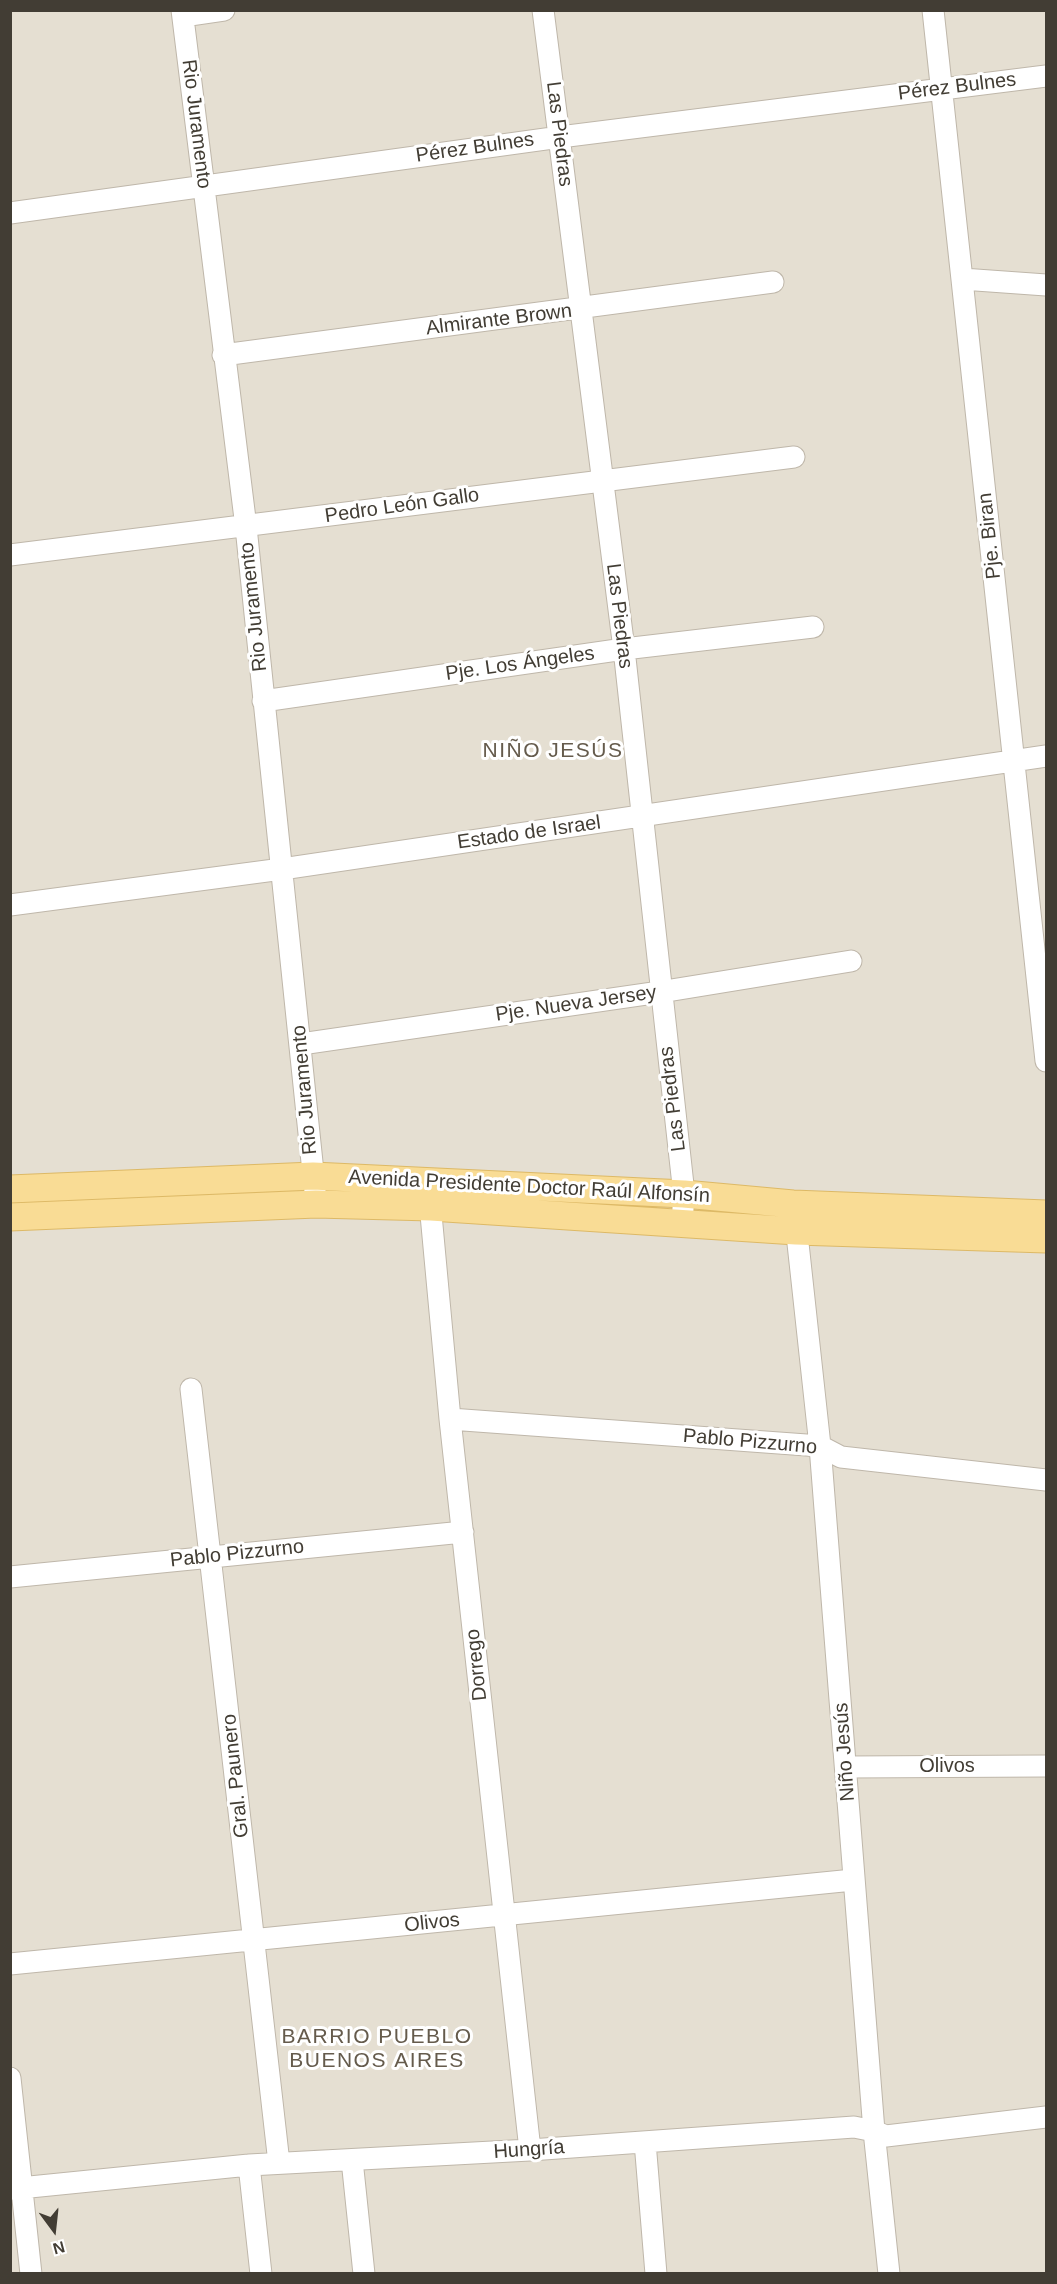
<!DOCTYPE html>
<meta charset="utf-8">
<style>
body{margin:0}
#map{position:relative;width:1057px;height:2284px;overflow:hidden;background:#f1ede4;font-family:Helvetica,sans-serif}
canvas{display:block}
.frame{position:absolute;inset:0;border:12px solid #423d34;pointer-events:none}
.north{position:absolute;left:24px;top:2200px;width:60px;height:60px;-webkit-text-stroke:4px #fff;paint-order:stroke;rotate:165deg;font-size:16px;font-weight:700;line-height:24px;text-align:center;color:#423d34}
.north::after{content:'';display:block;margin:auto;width:21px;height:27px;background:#423d34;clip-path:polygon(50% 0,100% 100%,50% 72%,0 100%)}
</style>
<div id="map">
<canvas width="1057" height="2284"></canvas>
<div class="frame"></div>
<div class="north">N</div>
</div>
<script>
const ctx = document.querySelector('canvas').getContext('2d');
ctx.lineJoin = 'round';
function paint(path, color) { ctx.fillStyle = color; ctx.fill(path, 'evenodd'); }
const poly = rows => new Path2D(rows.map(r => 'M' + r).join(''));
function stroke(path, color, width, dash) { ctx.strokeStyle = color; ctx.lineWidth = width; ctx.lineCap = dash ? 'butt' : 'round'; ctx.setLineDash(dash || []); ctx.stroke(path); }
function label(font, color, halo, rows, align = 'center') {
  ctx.font = font + ' Helvetica,sans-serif'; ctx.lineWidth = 6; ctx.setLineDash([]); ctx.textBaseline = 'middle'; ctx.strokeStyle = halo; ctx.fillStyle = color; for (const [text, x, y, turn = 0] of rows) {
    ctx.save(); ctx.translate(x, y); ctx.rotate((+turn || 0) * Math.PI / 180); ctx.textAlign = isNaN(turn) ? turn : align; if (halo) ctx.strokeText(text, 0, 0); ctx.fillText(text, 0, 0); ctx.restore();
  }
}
paint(poly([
 [11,11,1046,11,1046,2273,11,2273]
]), '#e5dfd2');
const minor = poly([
 [182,10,246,527,315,1191],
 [543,10,624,649,684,1194,682,1223],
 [933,10,1046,1061],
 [183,16,224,10],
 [10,213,560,137,1046,76],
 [962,279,1046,285],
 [223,355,773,282],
 [10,555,794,457],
 [263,701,624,649,813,627],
 [10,905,282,869,1046,756],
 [301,1044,660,992,851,961],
 [429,1193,450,1419,530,2150],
 [795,1216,820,1446,874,2131,889,2274],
 [191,1389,279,2163],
 [450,1419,820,1446,841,1457,1046,1480],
 [10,1577,463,1532],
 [847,1767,1046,1766],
 [10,1964,853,1880],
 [10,2078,31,2274],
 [645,2142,656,2274],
 [352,2160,364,2274],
 [249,2165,261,2274],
 [10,2189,249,2165,530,2150,854,2127,874,2131,886,2136,1046,2117]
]);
const major = poly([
 [10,1189,313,1176,684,1194,793,1204,1046,1214],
 [10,1217,316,1204,431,1207,796,1231,1046,1239]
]);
stroke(minor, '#bfb7aa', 23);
stroke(major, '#ddb966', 29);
stroke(minor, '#fff', 21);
stroke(major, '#f9dc95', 27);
label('20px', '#423d34', '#fff', [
 ["Pérez Bulnes",957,87,-7],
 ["Rio Juramento",196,124,83],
 ["Las Piedras",559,134,83],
 ["Pérez Bulnes",475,148,-8],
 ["Almirante Brown",499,320,-7],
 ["Pedro León Gallo",402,506,-8],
 ["Pje. Biran",990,536,-96],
 ["Rio Juramento",254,607,-96],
 ["Las Piedras",619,616,83],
 ["Pje. Los Ángeles",520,664,-8],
 ["Estado de Israel",529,833,-8],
 ["Pje. Nueva Jersey",576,1004,-8],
 ["Rio Juramento",305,1090,-95],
 ["Las Piedras",673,1099,-97],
 ["Avenida Presidente Doctor Raúl Alfonsín",529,1187,3],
 ["Pablo Pizzurno",750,1442,5],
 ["Pablo Pizzurno",237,1554,-6],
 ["Dorrego",477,1665,-96],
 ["Niño Jesús",845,1752,-94],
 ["Olivos",947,1766],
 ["Gral. Paunero",236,1776,-96],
 ["Olivos",432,1923,-6],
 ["Hungría",529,2150,-4]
]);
ctx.letterSpacing = '1.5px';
label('21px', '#655b4c', '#fff', [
 ["NIÑO JESÚS",553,751],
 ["BARRIO PUEBLO",377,2037],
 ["BUENOS AIRES",377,2061]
]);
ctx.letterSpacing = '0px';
</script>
